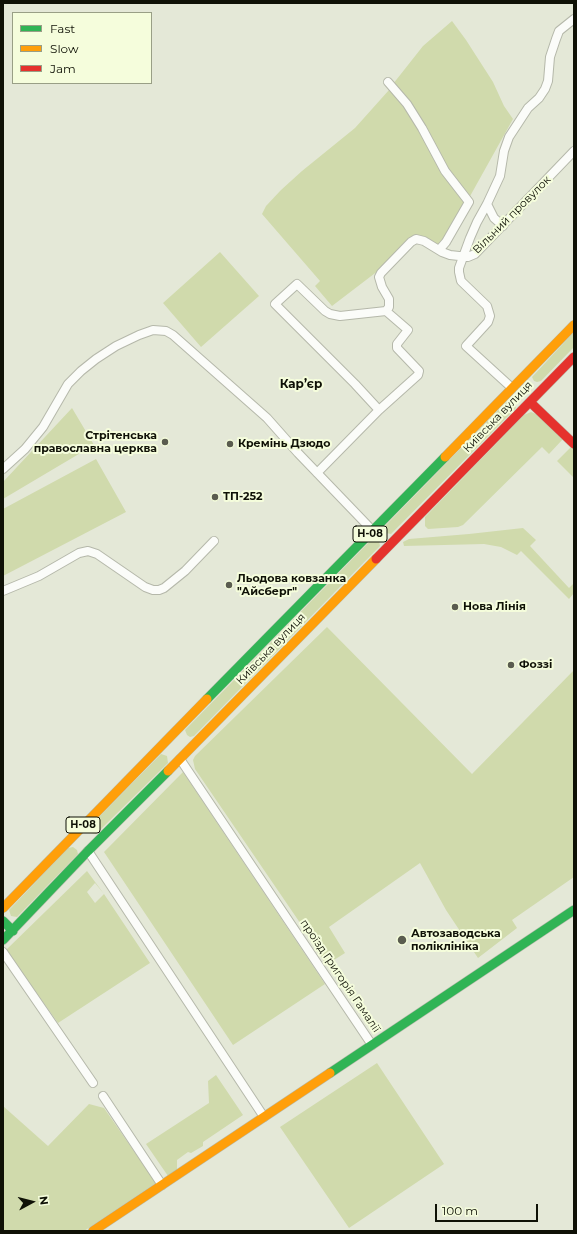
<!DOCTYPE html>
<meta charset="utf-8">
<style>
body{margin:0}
#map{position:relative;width:577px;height:1234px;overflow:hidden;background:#e4e8d7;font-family:Montserrat,sans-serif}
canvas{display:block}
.frame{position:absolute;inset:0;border:4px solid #0f1106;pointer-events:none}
.legend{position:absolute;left:12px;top:12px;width:140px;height:72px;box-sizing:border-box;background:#f5fddc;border:1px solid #999f86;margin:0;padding:5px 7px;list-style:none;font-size:12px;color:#0f1106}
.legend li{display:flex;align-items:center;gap:8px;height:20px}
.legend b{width:20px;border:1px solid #999f86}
.north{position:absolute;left:12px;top:1182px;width:40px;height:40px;-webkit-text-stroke:3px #f5fddc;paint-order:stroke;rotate:83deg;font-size:11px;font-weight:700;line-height:16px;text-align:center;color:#0f1106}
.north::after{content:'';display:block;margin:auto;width:14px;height:18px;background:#0f1106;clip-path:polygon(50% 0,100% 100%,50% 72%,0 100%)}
.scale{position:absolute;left:435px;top:1204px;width:103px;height:18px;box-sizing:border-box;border:2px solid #0f1106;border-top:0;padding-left:5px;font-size:12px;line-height:14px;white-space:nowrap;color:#0f1106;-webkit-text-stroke:3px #f5fddc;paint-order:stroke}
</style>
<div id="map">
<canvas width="577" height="1234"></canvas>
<div class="frame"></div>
<ul class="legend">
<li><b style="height:5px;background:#30b455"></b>Fast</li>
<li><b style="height:5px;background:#ff9f0a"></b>Slow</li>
<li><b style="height:5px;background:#e5322d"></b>Jam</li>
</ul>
<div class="north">N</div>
<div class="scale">100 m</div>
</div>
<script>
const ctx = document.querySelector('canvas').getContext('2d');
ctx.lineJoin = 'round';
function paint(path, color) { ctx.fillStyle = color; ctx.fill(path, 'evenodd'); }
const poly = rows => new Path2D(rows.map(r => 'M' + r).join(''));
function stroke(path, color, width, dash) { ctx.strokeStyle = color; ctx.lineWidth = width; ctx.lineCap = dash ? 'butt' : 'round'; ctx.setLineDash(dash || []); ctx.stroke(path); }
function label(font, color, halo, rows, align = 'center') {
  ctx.font = font + ' Montserrat,sans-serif'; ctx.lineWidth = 4; ctx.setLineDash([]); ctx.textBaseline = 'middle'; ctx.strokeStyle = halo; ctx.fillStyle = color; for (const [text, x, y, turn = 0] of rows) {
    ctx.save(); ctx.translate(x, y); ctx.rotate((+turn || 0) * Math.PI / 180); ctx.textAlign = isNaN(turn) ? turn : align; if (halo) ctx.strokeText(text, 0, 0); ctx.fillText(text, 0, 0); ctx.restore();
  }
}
paint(poly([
 [452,21,466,40,493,82,504,106,513,119,469,198,454,180,393,84,423,46],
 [389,90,398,97,465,201,441,246,436,246,418,236,387,264,332,306,315,286,320,281,262,214,266,206,281,190,302,171,355,128],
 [220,252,259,296,201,347,163,303],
 [574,332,574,347,541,381,537,382,534,381,532,377],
 [508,400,514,403,516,408,391,534,386,533,384,527],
 [72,408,94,445,3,499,3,482],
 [531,412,538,415,563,439,549,454,542,447,463,525,458,527,428,529,425,526,425,517,524,415],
 [572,446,574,448,574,478,557,461],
 [96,459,126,512,3,576,3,509],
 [523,528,536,540,530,546,569,588,574,583,574,593,569,599,521,551,517,555,501,547,484,544,404,546,403,542,409,539,469,534],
 [373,538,379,541,380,546,194,736,190,737,187,735,185,730],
 [327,627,472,774,574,670,574,877,512,920,517,928,478,958,446,910,420,863,329,927,345,953,326,965,309,936,195,769,193,760,195,756],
 [161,754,167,756,168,763,96,834,91,833,89,827],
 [183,772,325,984,233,1045,104,852],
 [73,847,77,850,78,854,17,917,11,916,9,910,68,848],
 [87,871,104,894,150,963,58,1023,6,950],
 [95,883,104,894,95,903,87,892],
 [377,1063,444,1164,349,1228,280,1127],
 [216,1075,243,1115,203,1142,203,1146,191,1153,188,1152,177,1160,177,1170,168,1176,146,1144,209,1103,208,1081],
 [89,1104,104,1108,156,1183,84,1231,3,1231,3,1106,48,1146]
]), '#d0daac');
const street = poly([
 [388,82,407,104,422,128,445,171,469,202,446,242,439,250],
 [487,204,494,218,503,226],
 [386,311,389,307,389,299,382,287,379,277,381,273,411,242,416,239,424,241,442,252,450,255,468,257,475,254,574,151],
 [512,388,466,346,488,322,490,316,487,306,461,281,459,272,459,268,470,238,477,222,487,204,500,176,504,151,509,137,528,108,539,98,545,89,548,81,550,57,556,39,559,31,574,19],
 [3,469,25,449,43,427,68,384,81,371,96,359,116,346,139,335,153,330,166,331,173,335,267,418,298,453,373,531],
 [317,473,379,410,355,384,275,304,297,284,325,311,330,314,340,316,386,311,408,330,397,344,397,348,419,371,418,375,379,410],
 [3,591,39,576,79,553,88,551,97,554,145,587,153,590,159,590,164,588,185,571,214,541],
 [180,759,372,1045],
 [88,851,264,1117],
 [3,952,93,1083],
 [103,1096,162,1185]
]);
const fast = poly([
 [207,699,445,457],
 [3,921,13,931],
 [3,940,88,851,168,771],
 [330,1073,574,910]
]);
const slow = poly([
 [445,457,574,325],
 [168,771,376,559],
 [3,908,207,699],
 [93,1231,330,1073]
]);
const jam = poly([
 [530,402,574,444],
 [376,559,574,357]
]);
stroke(street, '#b5b8aa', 10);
stroke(fast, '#b5b8aa', 10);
stroke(slow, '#b5b8aa', 10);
stroke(jam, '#b5b8aa', 10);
stroke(street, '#fbfcf9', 8);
stroke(fast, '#30b455', 9);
stroke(slow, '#ff9f0a', 9);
stroke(jam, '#e5322d', 9);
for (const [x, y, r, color] of [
 [165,442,4,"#5a5c4f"],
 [230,444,4,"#5a5c4f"],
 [215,497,4,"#5a5c4f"],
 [229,585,4,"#5a5c4f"],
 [455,607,4,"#5a5c4f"],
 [511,665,4,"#5a5c4f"],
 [402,940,5,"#5a5c4f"]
]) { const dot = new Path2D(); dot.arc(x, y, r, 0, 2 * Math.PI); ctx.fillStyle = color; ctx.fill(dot); stroke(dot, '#f5fddc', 1.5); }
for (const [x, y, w] of [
 [370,534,34],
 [83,825,34]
]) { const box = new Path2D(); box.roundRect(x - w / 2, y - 8, w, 16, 3); ctx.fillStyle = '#f5fddc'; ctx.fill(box); stroke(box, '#0f1106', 1); }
label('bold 10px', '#0f1106', null, [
 ["Н-08",370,534],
 ["Н-08",83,825]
]);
label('11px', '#0f1106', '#f5fddc', [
 ["Вільний провулок",512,215,-45],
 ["Київська вулиця",498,417,-46],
 ["Київська вулиця",271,649,-46],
 ["проїзд Григорія Гамалії",340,976,56]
]);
label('bold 11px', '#0f1106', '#f5fddc', [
 ["Стрітенська",157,436,"right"],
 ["православна церква",157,449,"right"],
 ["Кремінь Дзюдо",238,444],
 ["ТП-252",223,497],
 ["Льодова ковзанка",237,579],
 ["\"Айсберг\"",237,592],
 ["Нова Лінія",463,607],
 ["Фоззі",519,665],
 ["Автозаводська",411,934],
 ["поліклініка",411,947]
], 'left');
label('bold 12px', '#0f1106', '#f5fddc', [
 ["Кар’єр",301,384]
]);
</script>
